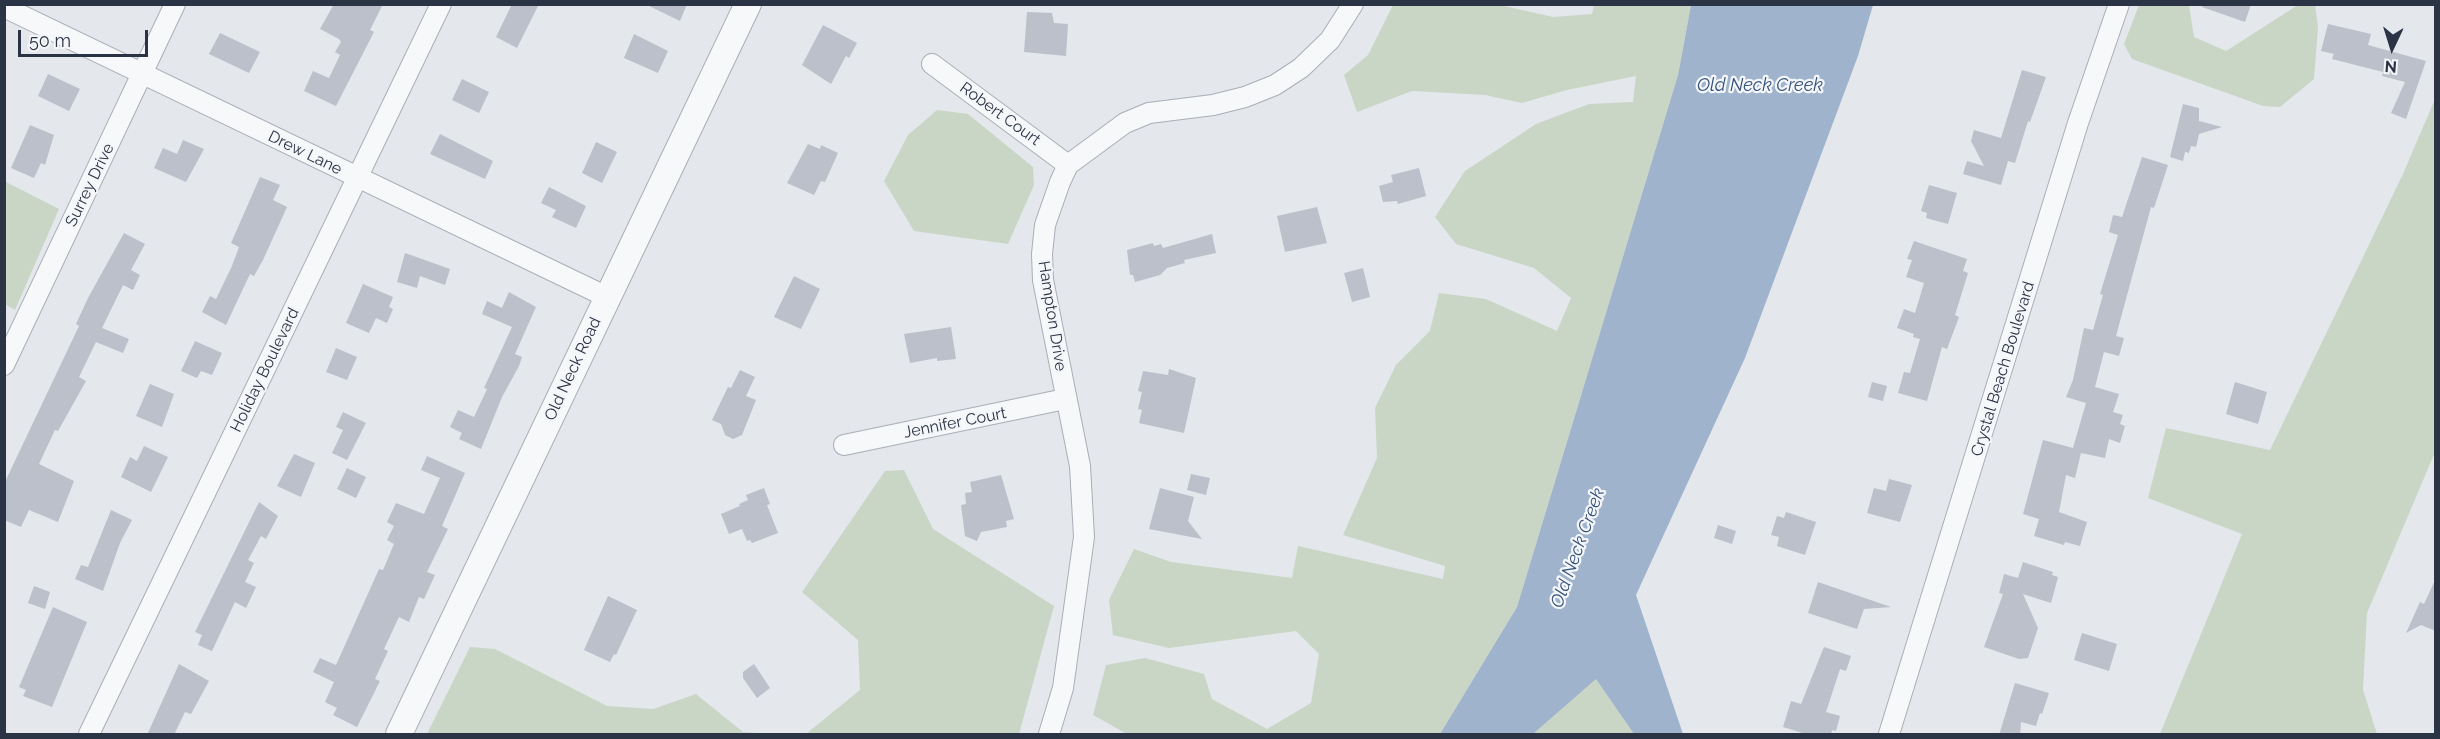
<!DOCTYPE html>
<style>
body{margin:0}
#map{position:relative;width:2440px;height:739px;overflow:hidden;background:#e4e7ec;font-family:Raleway,sans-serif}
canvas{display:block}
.frame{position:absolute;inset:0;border:6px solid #2b3445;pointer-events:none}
.north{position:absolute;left:2362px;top:18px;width:60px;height:60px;-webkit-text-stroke:4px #f4f6f9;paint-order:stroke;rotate:184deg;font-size:16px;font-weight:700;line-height:24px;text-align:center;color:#2b3445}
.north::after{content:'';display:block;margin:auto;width:21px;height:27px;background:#2b3445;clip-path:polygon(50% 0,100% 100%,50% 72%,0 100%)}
.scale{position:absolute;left:18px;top:30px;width:130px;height:27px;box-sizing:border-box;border:3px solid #2b3445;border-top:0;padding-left:8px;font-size:18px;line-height:21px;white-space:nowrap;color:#2b3445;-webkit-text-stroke:4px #f4f6f9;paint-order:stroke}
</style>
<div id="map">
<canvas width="2440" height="739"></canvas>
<div class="frame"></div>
<div class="north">N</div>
<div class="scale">50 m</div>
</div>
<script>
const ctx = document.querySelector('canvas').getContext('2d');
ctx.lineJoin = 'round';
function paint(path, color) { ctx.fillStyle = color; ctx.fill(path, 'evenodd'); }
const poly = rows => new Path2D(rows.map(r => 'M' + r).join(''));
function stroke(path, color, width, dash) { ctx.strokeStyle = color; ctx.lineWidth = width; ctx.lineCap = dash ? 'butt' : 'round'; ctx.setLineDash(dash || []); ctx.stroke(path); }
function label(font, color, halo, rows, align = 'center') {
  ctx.font = font + ' Raleway,sans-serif'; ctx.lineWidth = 4.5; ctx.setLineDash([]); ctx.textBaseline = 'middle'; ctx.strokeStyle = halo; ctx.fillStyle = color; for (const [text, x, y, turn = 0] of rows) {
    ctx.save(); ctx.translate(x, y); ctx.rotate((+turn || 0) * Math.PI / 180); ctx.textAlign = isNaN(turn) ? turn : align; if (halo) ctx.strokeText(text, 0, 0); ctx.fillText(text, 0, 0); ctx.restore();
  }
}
paint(poly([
 [1393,5,1500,5,1553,17,1592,14,1594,5,1691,5,1678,75,1517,607,1440,734,1127,734,1093,715,1106,665,1145,658,1204,674,1212,699,1267,729,1311,703,1319,654,1296,631,1169,648,1113,635,1109,600,1134,549,1171,562,1292,578,1298,546,1443,579,1445,566,1343,535,1377,458,1375,408,1396,365,1430,331,1439,293,1486,299,1557,331,1571,298,1534,268,1456,244,1435,217,1465,171,1536,124,1589,104,1633,102,1636,76,1567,90,1522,103,1485,95,1412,91,1357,112,1344,75,1368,55],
 [2139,5,2189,5,2194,37,2226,51,2298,5,2315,5,2318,27,2314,79,2280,107,2263,106,2132,59,2124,44],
 [2435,99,2435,452,2367,613,2363,690,2377,734,2160,734,2242,534,2148,498,2166,428,2270,450,2403,174],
 [937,110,968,114,1033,167,1034,185,1008,244,914,231,884,181,908,135],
 [4,181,59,209,15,310,5,304],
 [904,470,933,529,1054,606,1019,734,806,734,860,690,858,640,802,592,885,471],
 [470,647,495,649,607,706,653,709,696,694,743,732,771,734,427,734],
 [1596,678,1634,734,1533,734]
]), '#c9d6c5');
paint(poly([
 [1691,5,1873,5,1858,56,1745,358,1636,595,1683,734,1634,734,1596,679,1533,734,1440,734,1517,607,1678,75]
]), '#9fb4cc');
paint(poly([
 [334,4,383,4,370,30,374,32,336,106,304,91,313,71,329,78,340,55,335,52,341,42,339,39,320,29],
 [512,4,539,4,517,48,496,37],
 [645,4,687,4,680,21],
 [2203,4,2251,4,2245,22,2202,7],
 [1027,12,1052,13,1054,23,1068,24,1066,56,1024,52],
 [2328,24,2371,34,2368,45,2426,61,2406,119,2391,113,2405,82,2382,76,2383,72,2332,59,2334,54,2321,51],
 [823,25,857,43,849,58,846,56,831,84,802,65],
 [220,33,260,52,249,73,209,54],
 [634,34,668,51,658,73,624,58],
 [2022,70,2046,77,2030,122,2028,121,2015,163,2008,161,2001,185,1963,174,1967,161,1984,166,1971,141,1974,130,2001,138],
 [48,74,80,89,69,111,38,96],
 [462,79,489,92,479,113,452,100],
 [2183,104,2199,108,2199,121,2222,127,2199,134,2196,147,2191,146,2189,153,2185,152,2183,161,2170,157],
 [30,125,54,135,45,165,41,163,34,178,11,168],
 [440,134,493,161,485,179,430,154],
 [183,140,204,149,186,182,154,168,163,148,177,154],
 [596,142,617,152,602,183,582,173],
 [808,144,820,149,821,145,838,153,825,182,821,181,814,195,787,183],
 [2142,157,2168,165,2154,208,2151,207,2116,336,2124,338,2119,356,2104,352,2095,387,2119,394,2113,412,2123,415,2120,424,2125,426,2120,443,2109,439,2105,458,2081,453,2075,478,2066,475,2059,512,2087,522,2080,546,2065,542,2064,545,2034,536,2039,519,2023,514,2043,440,2073,448,2086,403,2066,397,2073,380,2084,328,2093,330,2103,295,2100,294,2118,235,2109,232,2113,215,2122,217],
 [1419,168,1426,196,1398,204,1397,201,1383,202,1379,186,1393,182,1391,175],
 [260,177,280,185,273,200,287,207,263,260,254,276,250,274,226,325,202,312,210,296,216,299,232,266,239,247,231,243],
 [1929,185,1957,193,1948,224,1926,218,1927,213,1921,211],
 [549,187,586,206,576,228,552,217,556,210,541,203],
 [1317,207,1327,243,1285,252,1277,216],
 [124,233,145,244,131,270,140,275,133,290,123,285,102,328,129,339,123,353,96,342,79,377,86,381,58,431,55,430,39,464,74,481,58,522,29,510,21,527,4,520,4,484,79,326,76,324,88,298],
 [1212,234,1216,253,1184,260,1185,263,1167,268,1160,275,1135,282,1133,275,1130,275,1127,250,1153,243,1154,246,1161,244,1163,248],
 [1914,241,1967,259,1963,271,1968,273,1955,315,1959,317,1947,349,1942,347,1927,401,1898,393,1904,372,1910,373,1920,339,1913,337,1914,334,1897,328,1904,309,1915,313,1924,283,1906,277,1912,260,1907,259],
 [405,253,450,269,445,285,420,276,417,288,397,282],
 [1363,268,1370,297,1352,302,1344,273],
 [794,276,820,289,801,329,774,317],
 [363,284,393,297,389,307,393,309,387,323,376,318,369,333,346,323],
 [509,292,536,307,515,354,522,357,519,366,502,397,481,449,459,439,462,433,450,427,458,410,474,417,487,389,484,388,512,327,482,314,487,301,502,308],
 [951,327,956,359,937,361,937,358,910,363,904,334],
 [195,341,222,353,212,375,201,371,197,378,181,371],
 [336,348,357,357,347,380,326,372],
 [1169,369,1196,378,1184,433,1139,423,1142,410,1138,409,1142,392,1138,391,1143,371,1168,375],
 [740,370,755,377,746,396,756,400,742,435,733,439,725,435,721,424,712,420,728,387,731,388],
 [1872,382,1887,386,1883,401,1868,397],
 [2235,382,2267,392,2258,424,2226,414],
 [150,384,174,394,162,427,136,416],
 [343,412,366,423,347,460,332,453,343,430,336,427],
 [144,446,168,457,151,492,121,477,130,457,137,461],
 [294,454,315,463,301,497,277,486],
 [427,456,465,473,442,526,448,529,427,572,435,575,424,599,419,597,409,622,399,617,384,649,388,651,375,679,380,681,357,727,333,715,337,708,325,702,334,682,313,672,320,658,336,665,379,569,383,570,394,544,387,540,394,526,387,522,396,503,424,514,440,478,421,470],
 [347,468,366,477,356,498,337,489],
 [1191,474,1210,478,1206,495,1187,490],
 [1001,475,1014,519,1006,521,1007,527,981,532,977,541,965,536,961,505,966,504,965,493,972,492,970,482],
 [1889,479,1912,485,1900,522,1867,513,1874,488,1886,491],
 [764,488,770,504,767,505,778,533,752,543,750,540,747,541,742,529,729,534,721,514,740,506,739,504,748,500,746,495],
 [1160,488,1194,497,1188,521,1202,539,1149,529],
 [259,502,278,516,266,539,261,536,248,560,254,563,245,582,256,587,246,608,235,602,212,651,198,645,202,635,195,632],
 [111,510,132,520,120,543,103,591,75,579,81,565,88,567],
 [1786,512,1816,522,1805,555,1777,546,1779,537,1771,535,1777,516,1784,518],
 [1718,525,1736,531,1732,544,1714,538],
 [2023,562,2053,572,2052,575,2058,577,2051,603,2023,594,2038,628,2028,658,2019,659,1984,647,2003,594,1999,593,2004,574,2018,578],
 [2436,578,2436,631,2421,625,2406,633,2420,602,2424,604],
 [1818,582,1891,607,1864,609,1857,629,1808,613],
 [34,586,50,592,45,609,28,603],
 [608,596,637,610,616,655,614,654,610,662,584,650],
 [53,607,87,622,52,707,23,696,26,690,19,687],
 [2082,633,2117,644,2109,671,2074,660],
 [1824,647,1851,656,1846,671,1840,669,1826,712,1840,716,1836,731,1832,730,1831,735,1809,735,1783,727,1791,701,1801,704],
 [179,664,209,681,191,714,185,712,174,735,147,735],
 [754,664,770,688,757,698,743,678,743,672],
 [2015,683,2049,693,2042,714,2040,713,2036,726,2021,722,2020,735,1999,735]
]), '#bbc0ca');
const minor = poly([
 [4,7,607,297],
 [932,64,1068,165],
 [4,365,175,4],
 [844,445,1065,399],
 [89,734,441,4],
 [1049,734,1063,688,1084,537,1080,466,1043,280,1042,254,1045,225,1060,182,1068,165,1125,123,1149,113,1213,105,1245,97,1275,85,1301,68,1330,40,1353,4],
 [1889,734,2078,123,2119,4]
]);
const tertiary = poly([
 [399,734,748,4]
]);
stroke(minor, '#a9aeb7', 22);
stroke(tertiary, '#a9aeb7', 28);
stroke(minor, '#f7f8fa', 20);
stroke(tertiary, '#f7f8fa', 26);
label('16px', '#2b3445', '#f4f6f9', [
 ["Robert Court",1000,114,36],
 ["Drew Lane",305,153,26],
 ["Surrey Drive",90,185,-64],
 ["Hampton Drive",1052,316,81],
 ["Old Neck Road",573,369,-65],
 ["Crystal Beach Boulevard",2003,369,-73],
 ["Holiday Boulevard",265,370,-64],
 ["Jennifer Court",955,423,-11]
]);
label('italic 18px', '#34527a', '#f4f6f9', [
 ["Old Neck Creek",1760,86],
 ["Old Neck Creek",1578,548,-70]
]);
</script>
